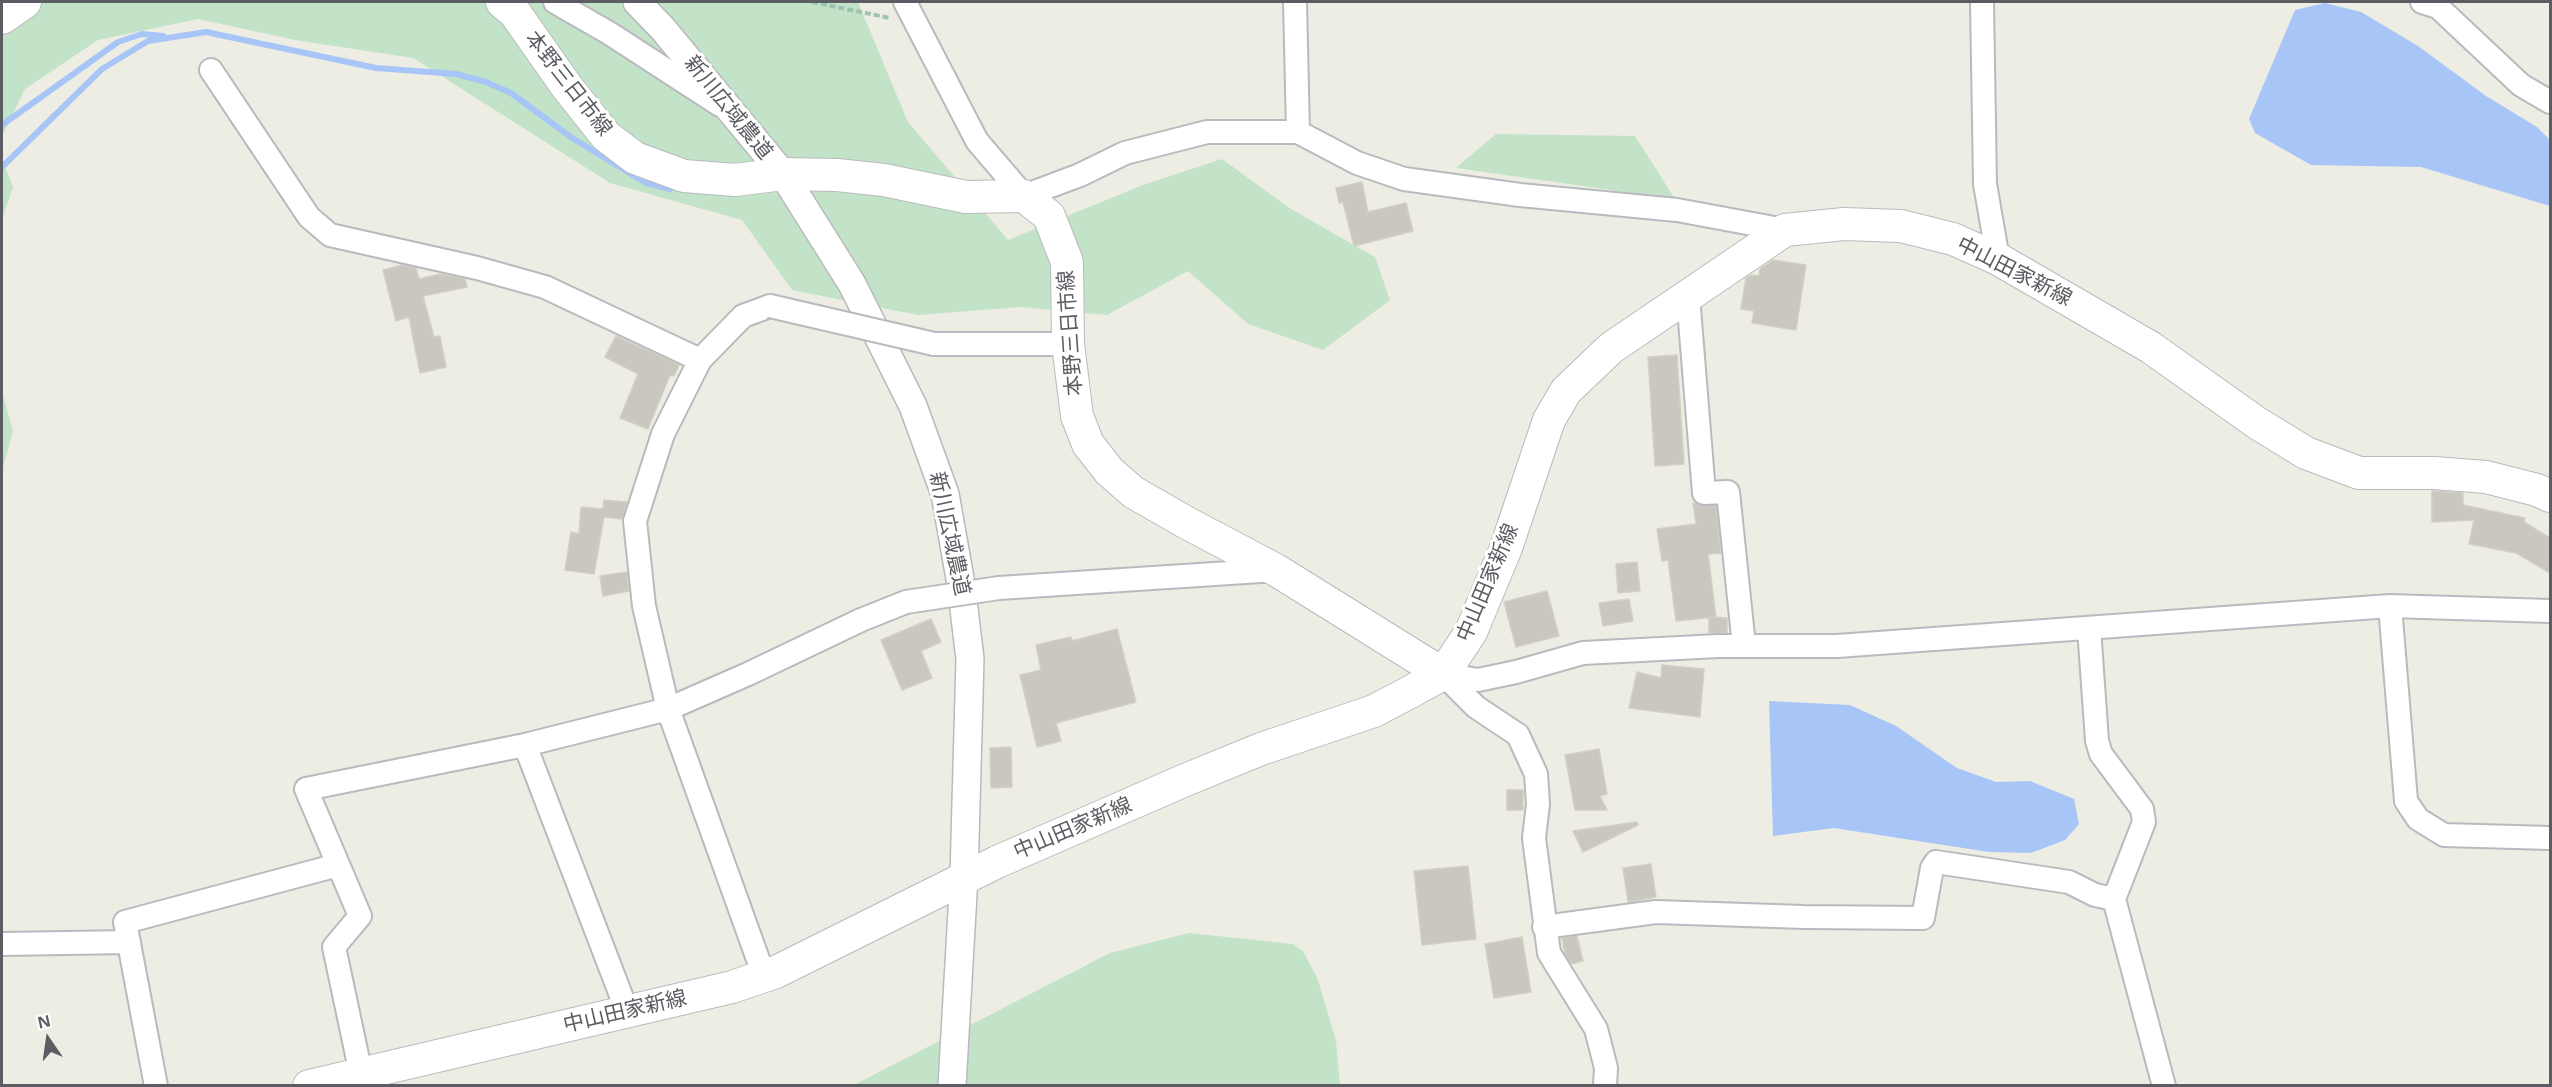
<!DOCTYPE html>
<meta charset="utf-8">
<style>
body{margin:0}
#map{position:relative;width:2552px;height:1087px;overflow:hidden;background:#edede3;font-family:"Noto Sans",sans-serif}
canvas{display:block}
.frame{position:absolute;inset:0;border:3px solid #5c5d63;pointer-events:none}
.north{position:absolute;left:18px;top:1009px;width:60px;height:60px;-webkit-text-stroke:4px #fff;paint-order:stroke;rotate:347deg;font-size:16px;font-weight:700;line-height:24px;text-align:center;color:#5c5d63}
.north::after{content:'';display:block;margin:auto;width:21px;height:27px;background:#5c5d63;clip-path:polygon(50% 0,100% 100%,50% 72%,0 100%)}
</style>
<div id="map">
<canvas width="2552" height="1087"></canvas>
<div class="frame"></div>
<div class="north">N</div>
</div>
<script>
const ctx = document.querySelector('canvas').getContext('2d');
ctx.lineJoin = 'round';
function paint(path, color) { ctx.fillStyle = color; ctx.fill(path, 'evenodd'); }
const poly = rows => new Path2D(rows.map(r => 'M' + r).join(''));
function stroke(path, color, width, dash) { ctx.strokeStyle = color; ctx.lineWidth = width; ctx.lineCap = dash ? 'butt' : 'round'; ctx.setLineDash(dash || []); ctx.stroke(path); }
function label(font, color, halo, rows, align = 'center') {
  ctx.font = font + ' "Noto Sans","Noto Sans JP",sans-serif'; ctx.lineWidth = 6; ctx.setLineDash([]); ctx.textBaseline = 'middle'; ctx.strokeStyle = halo; ctx.fillStyle = color; for (const [text, x, y, turn = 0] of rows) {
    ctx.save(); ctx.translate(x, y); ctx.rotate((+turn || 0) * Math.PI / 180); ctx.textAlign = isNaN(turn) ? turn : align; if (halo) ctx.strokeText(text, 0, 0); ctx.fillText(text, 0, 0); ctx.restore();
  }
}
paint(poly([
 [2,2,858,2,908,122,1008,240,1143,185,1222,159,1291,209,1375,257,1390,300,1323,350,1248,324,1188,271,1107,315,1021,307,918,315,792,290,742,220,610,183,413,58,295,40,198,19,98,40,25,89,2,136],
 [1496,134,1635,136,1675,199,1456,168],
 [2,160,13,187,2,219],
 [2,392,13,431,2,471],
 [1189,933,1293,944,1303,951,1318,980,1336,1041,1340,1085,852,1086,1110,953]
]), '#c2e3c8');
paint(poly([
 [2325,3,2361,12,2418,46,2486,96,2537,127,2550,140,2550,206,2421,167,2311,165,2255,133,2249,119,2295,10],
 [1769,701,1850,705,1896,726,1957,768,1996,782,2030,781,2074,799,2079,824,2065,840,2031,853,1989,852,1834,828,1773,836]
]), '#a8c5f8');
stroke(poly([
 [2,125,118,42,142,34,163,36],
 [2,167,102,69,148,41,206,32,376,68,456,74,486,82,511,93,572,138,646,183,670,189]
]), '#a8c5f8', 6);
const building = poly([
 [1362,182,1368,212,1406,203,1413,231,1354,246,1343,202,1339,203,1336,188,1362,182],
 [1773,260,1806,265,1796,330,1752,323,1754,311,1741,309,1746,278,1751,275,1759,276,1760,269,1773,260],
 [403,265,416,268,419,279,441,274,465,279,467,287,423,296,434,337,440,336,446,367,420,373,409,317,396,321,383,270,403,265],
 [616,336,679,365,674,376,670,375,648,429,620,418,638,374,605,357,616,336],
 [1677,355,1684,464,1655,466,1648,357,1677,355],
 [2432,491,2463,493,2463,505,2525,518,2524,522,2550,538,2550,573,2516,553,2469,544,2474,520,2432,522,2432,491],
 [604,500,627,502,622,519,604,517,594,574,565,570,571,532,579,534,581,507,603,509,604,500],
 [1693,503,1704,506,1716,506,1721,553,1708,554,1716,617,1676,621,1668,560,1662,561,1657,529,1696,524,1693,503],
 [1637,562,1640,591,1618,593,1616,564,1637,562],
 [627,572,629,591,603,596,600,576,627,572],
 [1547,591,1559,636,1516,647,1504,602,1547,591],
 [1629,599,1633,621,1603,626,1599,603,1629,599],
 [1709,617,1727,618,1727,633,1709,633,1709,617],
 [931,619,941,642,921,651,932,678,902,690,881,640,931,619],
 [1117,629,1136,702,1056,723,1061,741,1037,747,1020,675,1041,670,1036,645,1071,637,1072,641,1117,629],
 [1662,665,1704,669,1700,717,1629,708,1637,672,1661,678,1662,665],
 [1011,747,1012,787,991,788,990,748,1011,747],
 [1599,749,1607,794,1600,796,1607,810,1575,810,1565,755,1599,749],
 [1507,790,1523,790,1523,810,1507,810,1507,790],
 [1637,822,1638,825,1583,852,1573,831,1637,822],
 [1651,864,1656,897,1628,902,1623,868,1651,864],
 [1468,866,1476,939,1422,945,1414,871,1468,866],
 [1577,936,1583,961,1571,964,1565,954,1562,938,1577,936],
 [1522,937,1531,992,1494,998,1485,944,1522,937]
]);
paint(building, '#c9c7c0');
stroke(building, '#d1d0c2', 1.5);
const minor = poly([
 [555,2,609,33,720,105],
 [905,2,977,141,1024,196,1080,175,1125,153,1207,132,1298,132,1357,163,1404,179,1520,195,1677,210,1785,230],
 [1295,2,1298,132],
 [1982,2,1985,184,1998,259],
 [2422,2,2438,7,2521,85,2550,102],
 [211,70,309,217,330,235,477,268,545,287,700,360],
 [1688,296,1704,493,1728,492,1744,646],
 [934,344,1068,344],
 [999,588,1276,570],
 [2390,606,2406,801,2418,819,2444,835,2550,838],
 [2089,628,2097,741,2101,754,2142,809,2144,822,2114,899,2164,1086],
 [1443,674,1478,680,1516,672,1583,653,1718,646,1837,646,2390,606,2550,611],
 [1443,674,1476,707,1518,735,1536,774,1538,804,1534,838,1549,953,1596,1029,1606,1068,1605,1086],
 [525,745,627,1011],
 [1544,927,1656,912,1804,917,1923,918,1932,868,1936,862,2069,882,2095,895,2114,899],
 [2,944,129,942],
 [764,976,668,709,644,606,635,521,663,434,700,360,743,316,770,306],
 [361,1074,334,947,360,916,306,789,525,745,668,709,748,674,861,620],
 [156,1086,125,922,338,865]
]);
const tertiary = poly([
 [637,2,663,29,783,174,852,284,913,406,945,494,961,584,970,659,964,876,952,1086]
]);
const secondary = poly([
 [502,2,515,13,567,87,606,136,635,158,684,176,735,180,783,174,837,175,884,180,966,197,1024,196,1049,216,1067,262,1068,344,1077,416,1088,444,1109,471,1133,492,1187,523,1276,570,1443,674],
 [2,18,25,2],
 [309,1086,732,987,776,972,997,862,1183,781,1261,749,1374,711,1410,692,1443,674,1471,632,1506,548,1549,420,1566,391,1611,348,1785,230,1844,224,1901,226,1953,239,1998,259,2150,347,2257,423,2306,453,2359,473,2434,473,2486,477,2537,490,2550,496]
]);
stroke(minor, '#b9babf', 26);
stroke(tertiary, '#b9babf', 30);
stroke(secondary, '#b9bac0', 34);
stroke(poly([
 [812,2,890,18]
]), '#9cc3af', 4, [6, 3]);
stroke(minor, '#fff', 22);
stroke(tertiary, '#fff', 27);
stroke(secondary, '#fff', 32);
const minorBridge = poly([
 [770,306,934,344],
 [861,620,906,602,999,588]
]);
stroke(minorBridge, '#b9babf', 26, []);
stroke(minorBridge, '#fff', 22);
label('21px', '#5c5d63', '#fff', [
 ["本野三日市線",568,84,52],
 ["新川広域農道",728,108,51],
 ["中山田家新線",2014,272,27],
 ["本野三日市線",1071,333,-94],
 ["新川広域農道",949,534,78],
 ["中山田家新線",1488,583,-67],
 ["中山田家新線",1073,829,-23],
 ["中山田家新線",625,1012,-13]
]);
</script>
